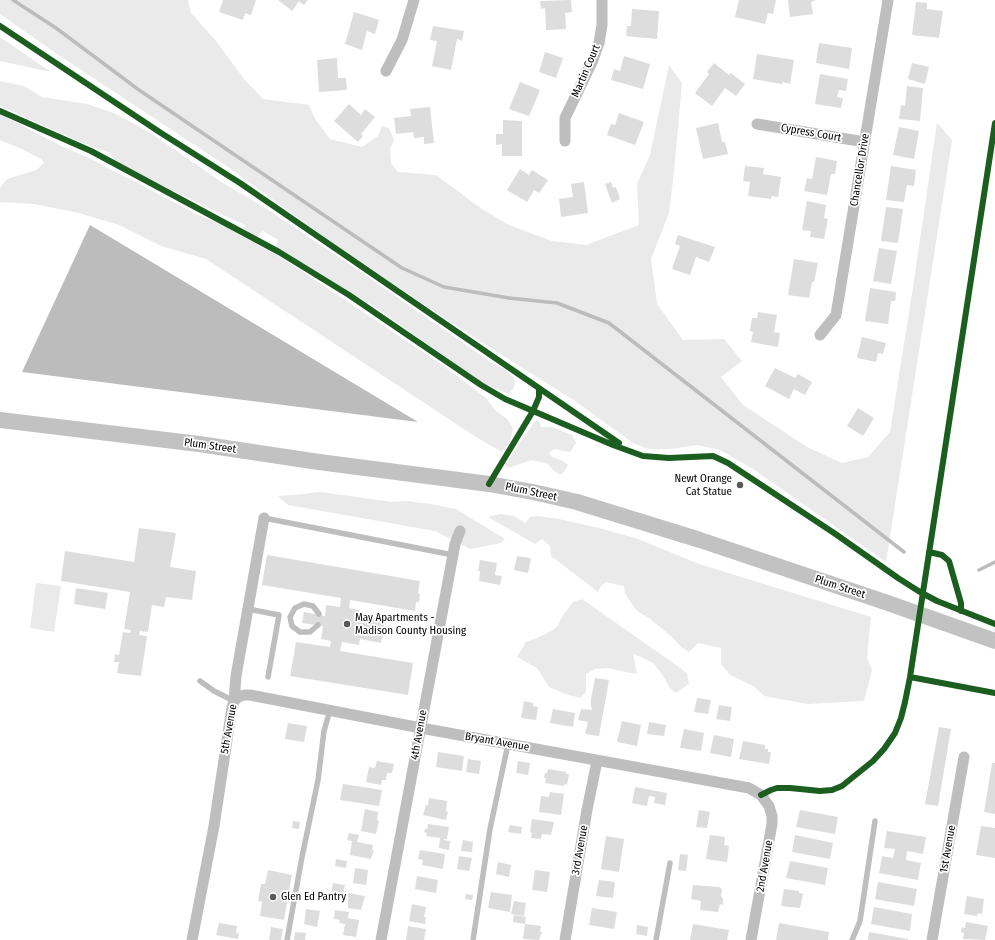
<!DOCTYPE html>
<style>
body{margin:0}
canvas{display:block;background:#fff}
</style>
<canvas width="995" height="940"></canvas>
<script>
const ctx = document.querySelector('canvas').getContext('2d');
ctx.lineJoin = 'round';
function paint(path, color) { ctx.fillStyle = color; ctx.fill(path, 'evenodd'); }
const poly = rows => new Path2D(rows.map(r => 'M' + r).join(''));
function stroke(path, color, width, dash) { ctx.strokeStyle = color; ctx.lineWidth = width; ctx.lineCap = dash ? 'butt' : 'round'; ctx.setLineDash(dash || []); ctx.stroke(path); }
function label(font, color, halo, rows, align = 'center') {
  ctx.font = font + ' "Fira Sans Condensed",sans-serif'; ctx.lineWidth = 3.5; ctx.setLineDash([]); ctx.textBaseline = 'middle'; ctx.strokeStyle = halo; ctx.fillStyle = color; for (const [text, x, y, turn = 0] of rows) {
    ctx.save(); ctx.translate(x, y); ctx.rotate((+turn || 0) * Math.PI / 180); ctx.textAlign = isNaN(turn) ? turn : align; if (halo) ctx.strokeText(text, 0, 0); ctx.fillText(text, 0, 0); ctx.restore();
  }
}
paint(poly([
 [0,0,188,0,191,13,216,41,244,79,263,99,309,105,315,119,330,139,362,147,378,136,382,126,389,128,394,140,390,149,391,163,398,172,436,175,482,209,509,225,552,241,586,245,639,225,637,184,650,155,669,65,682,83,674,172,669,213,651,259,657,304,683,340,724,339,742,361,721,377,743,405,807,447,842,463,868,457,890,432,914,281,937,123,952,140,886,562,753,469,720,450,697,445,671,449,648,449,633,443,575,401,475,338,352,257,228,167,57,54,0,14],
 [0,37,51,72,0,61],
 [0,81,24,86,42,97,87,104,114,113,149,132,220,181,270,211,358,270,492,363,505,369,514,378,515,386,509,394,485,384,421,340,378,309,292,257,275,250,278,240,263,231,257,237,244,229,245,225,208,208,114,161,110,153,80,142,0,106],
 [0,114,61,146,89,158,117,173,132,180,196,214,225,226,234,232,282,258,444,366,486,398,495,410,507,419,513,428,510,442,502,452,476,437,206,259,161,246,119,225,79,213,34,204,0,202,0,188,7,179,36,170,44,163,41,159,22,149,0,140],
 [535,421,539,421,541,427,552,427,572,435,576,443,570,452,554,449,549,453,552,457,563,461,568,465,564,472,560,475,554,471,548,464,532,460,508,468,505,465],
 [320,492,393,502,406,501,431,504,456,509,505,539,501,543,470,549,435,531,288,505,278,496,303,494],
 [500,514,514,516,525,523,530,517,537,516,559,519,599,528,638,539,699,564,871,617,867,658,872,670,864,701,808,704,764,696,755,687,730,675,721,664,721,648,698,643,689,652,681,647,673,638,649,618,637,611,625,594,624,586,606,582,601,586,598,592,551,556,550,546,542,539,535,544,488,517],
 [36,583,61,586,54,632,30,628],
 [582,599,683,670,687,674,689,684,676,693,670,688,662,674,653,663,641,657,633,654,637,674,625,672,609,668,595,669,586,674,586,692,580,698,566,694,549,687,537,668,517,657,526,642,542,636,557,627,563,615,573,602]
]), '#eaeaea');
paint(poly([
 [90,225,125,246,418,422,22,372]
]), '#bcbcbc');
stroke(poly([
 [13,0,56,28,139,90,402,268,444,287,509,298,557,303,609,323,904,552],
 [979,570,995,562]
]), '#bcbcbc', 3.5);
paint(poly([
 [223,0,256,0,251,15,245,13,243,20,219,12],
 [278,0,308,0,304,5,299,1,292,11],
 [571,0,572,12,565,13,566,29,546,30,545,8,541,9,540,1],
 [739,0,776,0,773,14,768,13,765,24,735,17],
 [788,0,816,0,811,2,813,14,790,17],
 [916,2,927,3,927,9,943,11,939,38,912,35],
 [632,9,659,11,657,39,626,36,627,26,631,26],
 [354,12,379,20,375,34,367,31,362,50,345,44],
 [433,26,464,31,462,41,457,39,451,70,432,66,437,41,430,40],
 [819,43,852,48,849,69,816,63],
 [545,52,563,58,556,78,539,72],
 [757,54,794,60,790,84,783,82,782,84,753,79],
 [624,56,650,64,643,89,611,80,614,69,620,71],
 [337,58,338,78,346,78,347,90,319,92,317,60],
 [714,63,729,75,731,73,745,84,736,96,725,88,712,106,695,93,709,74,707,72],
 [912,63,929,67,925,84,908,79],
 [820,74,848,79,846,91,839,90,837,97,843,98,841,108,815,104],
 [520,82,540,90,529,116,509,109],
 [907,86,923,88,920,121,899,119,901,105,905,106],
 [349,104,361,115,365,109,375,117,361,134,363,136,358,142,334,121],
 [430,107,434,143,424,144,424,137,414,138,413,132,396,134,394,118,411,116,410,109],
 [619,113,644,122,635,145,607,135,611,124,615,125],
 [503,120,522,121,522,156,502,156,502,144,496,145,496,134,503,134],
 [718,123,722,142,725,142,728,154,703,159,696,128],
 [899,127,919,131,914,159,893,155],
 [816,157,837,161,835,174,831,174,827,195,804,191,807,178,812,179],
 [745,166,764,168,763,174,781,177,778,197,772,196,771,199,748,196,750,182,743,181],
 [891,166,916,170,914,186,907,185,904,202,886,200],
 [520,169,529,175,532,170,548,180,539,193,534,190,527,202,507,190],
 [584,182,588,213,561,217,559,199,573,197,571,184],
 [611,182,613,188,616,187,620,199,612,203,605,184],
 [807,201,826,205,824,218,828,219,824,239,810,237,811,231,802,230],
 [886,207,903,209,898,243,881,241],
 [678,235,715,247,709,262,696,257,690,275,672,269,680,246,675,244],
 [879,248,897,251,891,284,873,281],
 [794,259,818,263,814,282,812,282,809,298,788,295],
 [870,288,896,292,895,301,891,301,888,324,865,321],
 [758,312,777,315,774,332,780,333,778,347,751,342,753,332,750,331,752,318,757,318],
 [862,337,886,343,883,354,878,353,876,362,857,358],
 [775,368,795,378,798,374,812,382,805,395,794,389,789,399,765,386],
 [858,408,874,418,863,436,847,426],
 [139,528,176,533,170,567,196,571,192,600,166,597,164,607,152,605,148,632,140,631,139,635,147,636,141,676,117,673,119,662,114,662,115,654,119,655,123,632,130,633,131,630,124,629,130,592,61,581,65,551,134,562],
 [267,555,420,581,418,593,420,594,419,602,416,602,415,611,350,600,349,608,359,610,358,617,385,621,381,643,360,639,359,645,342,642,340,651,413,663,408,695,290,676,296,642,330,647,331,641,321,639,323,626,302,623,304,612,325,616,326,605,340,607,341,598,262,585],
 [517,556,531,558,528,573,514,570],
 [480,560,497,563,495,575,502,576,500,585,479,581,480,571,478,571],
 [76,588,108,593,105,609,74,604],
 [595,678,609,680,599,736,585,734,588,722,578,720,581,709,592,710,592,708,591,707,591,699],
 [697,698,711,700,708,714,694,712],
 [524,701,533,703,533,706,538,707,536,720,521,718],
 [719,705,732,707,730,721,716,719],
 [553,709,575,713,573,727,550,723],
 [622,721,641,725,637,746,617,742],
 [649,722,666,725,664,736,647,734],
 [288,723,307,726,304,742,285,739],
 [939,727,951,729,938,806,925,804],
 [684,729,704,733,701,751,680,748],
 [714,735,734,739,731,757,710,753],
 [743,741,765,745,765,749,768,749,768,752,771,752,769,764,739,759],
 [438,752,464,756,462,771,436,767],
 [468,759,481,761,479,774,466,772],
 [377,761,394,764,392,773,387,773,386,780,382,780,381,785,366,782,369,767,375,768],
 [518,761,530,763,528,775,516,773],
 [992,763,995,763,995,814,984,812],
 [548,769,566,772,566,774,569,774,567,785,564,784,564,786,545,783,546,778,544,778,545,773,547,773],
 [343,784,382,790,379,806,340,800],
 [635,787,667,793,665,805,654,803,655,797,649,796,647,806,632,803],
 [550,792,564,794,561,815,539,812,541,796,549,797],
 [429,798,447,801,446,811,448,812,446,820,423,815,426,805,428,805],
 [365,809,378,812,377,820,379,821,376,834,361,831],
 [699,810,710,812,707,828,696,827],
 [800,810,838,817,835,834,796,827],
 [532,819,554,822,551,835,542,834,541,839,531,838,532,833,530,832],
 [293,821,300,822,299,829,292,828],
 [428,824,449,827,447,839,444,839,444,840,450,841,449,850,439,848,440,838,426,836,427,833,424,832,425,829,427,829],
 [510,825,522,827,521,834,508,832],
 [981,826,995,828,995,858,976,855],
 [887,831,926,837,923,854,907,851,906,860,921,863,918,880,879,873,882,856,893,858,895,849,884,848],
 [349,833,359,835,357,842,373,845,372,850,374,850,371,859,350,855,352,841,347,840],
 [710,835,725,837,724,845,729,846,727,862,706,859],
 [795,835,833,843,830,859,792,852],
 [606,836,624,839,619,872,601,869],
 [463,840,473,842,472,852,461,851],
 [420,850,445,854,443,869,422,865,423,860,418,859],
 [680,854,688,855,686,871,678,870],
 [459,856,472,858,469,871,457,869],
 [336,859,347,861,346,868,335,866],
 [790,861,828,868,825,885,786,878],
 [498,862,511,865,509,877,496,874],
 [355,868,368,870,366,885,353,883],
 [268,870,292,875,284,920,260,916,262,902,258,901,261,884,265,884],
 [535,870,550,872,547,892,532,890],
 [417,876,438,880,436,893,415,889],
 [599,880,615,882,613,898,596,896],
 [878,882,917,889,914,906,875,899],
 [333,883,345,885,343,895,331,893],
 [693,885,720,887,722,890,721,896,723,899,723,905,720,904,718,912,700,910,701,901,691,899],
 [784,889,799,891,799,893,803,894,800,908,781,906],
 [491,892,512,895,510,912,488,908],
 [348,893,365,896,361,910,348,908],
 [466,894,473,895,472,900,465,899],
 [967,896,984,899,982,914,978,913,977,916,964,914],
 [514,901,526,903,524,916,511,914],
 [412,904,426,907,424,917,426,917,425,924,409,921],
 [874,907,912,914,910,931,871,924],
 [592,908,617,912,614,929,589,925],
 [306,909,320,911,317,927,304,924],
 [335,910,349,912,348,918,359,920,356,937,343,935,345,924,339,923,340,920,334,919],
 [514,915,526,917,525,924,513,922],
 [966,922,988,926,985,940,963,939,964,933,961,932,962,927,965,928],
 [219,923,237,926,236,933,239,933,238,939,216,935],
 [779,923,829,932,828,940,776,940],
 [525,924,541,926,540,932,542,932,539,940,523,939],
 [693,924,729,930,727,940,690,940],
 [637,925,648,927,647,936,636,934],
 [408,926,426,929,424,940,406,940],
 [271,927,283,929,281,940,269,940],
 [295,932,306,933,305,940,294,940],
 [869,932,908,939,908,940,868,940]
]), '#ddd');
stroke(poly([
 [264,518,453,555],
 [248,609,279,615,268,677],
 [318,625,310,632,300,632,292,626,290,617,295,608,304,604,313,606,319,614],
 [200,681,214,691,234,701],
 [287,940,302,857,318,780,324,731,330,710],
 [473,940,490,829,508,744],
 [656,940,670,863],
 [852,940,860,921,875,821]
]), '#bebebe', 5.5);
stroke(poly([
 [386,71,402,40,414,0],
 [757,124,865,142],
 [565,141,565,118,593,60,599,43,602,25,602,0],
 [820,335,836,315,888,0],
 [234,701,238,697,244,695,250,695,421,728,749,788,761,795,769,806,772,816,772,824,751,940],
 [192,940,214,826,232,707,234,701,236,676,264,518],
 [381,940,455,544,460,531],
 [565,940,587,810,597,761],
 [932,940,964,757]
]), '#bebebe', 11);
stroke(poly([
 [0,420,199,444,319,462,489,484,533,492,577,502,700,540,885,602,995,641]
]), '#c2c2c2', 16);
stroke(poly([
 [0,26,161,133,240,183,619,443],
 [0,111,91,151,279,252,349,295,481,385,505,399,613,445,643,456,669,458,713,456,728,463,834,533,898,578,920,592,937,601,995,624],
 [489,484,533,411,539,397,539,389],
 [929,552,942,555,949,561,961,603,961,611],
 [910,677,995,693],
 [761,795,771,790,777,788,790,788,820,791,832,790,842,786,873,761,884,749,895,733,901,718,905,702,910,677,995,123]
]), '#1b5e20', 6);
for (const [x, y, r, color] of [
 [740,485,4,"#595959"],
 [347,624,4,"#595959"],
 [273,897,4,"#595959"]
]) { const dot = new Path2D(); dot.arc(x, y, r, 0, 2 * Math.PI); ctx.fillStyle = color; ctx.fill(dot); stroke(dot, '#fff', 1.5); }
label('11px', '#000', '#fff', [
 ["Martin Court",586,71,-67],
 ["Cypress Court",811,133,10],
 ["Chancellor Drive",860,170,-81],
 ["Plum Street",210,446,8],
 ["Plum Street",531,492,12],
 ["Plum Street",840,587,18],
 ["5th Avenue",229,729,-80],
 ["4th Avenue",419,735,-80],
 ["Bryant Avenue",497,742,10],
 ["1st Avenue",948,849,-80],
 ["3rd Avenue",580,850,-80],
 ["2nd Avenue",765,866,-80]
]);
label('11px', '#000', '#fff', [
 ["Newt Orange",732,479,"right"],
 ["Cat Statue",732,492,"right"],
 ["May Apartments -",355,618],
 ["Madison County Housing",355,631],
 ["Glen Ed Pantry",281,897]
], 'left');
</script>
